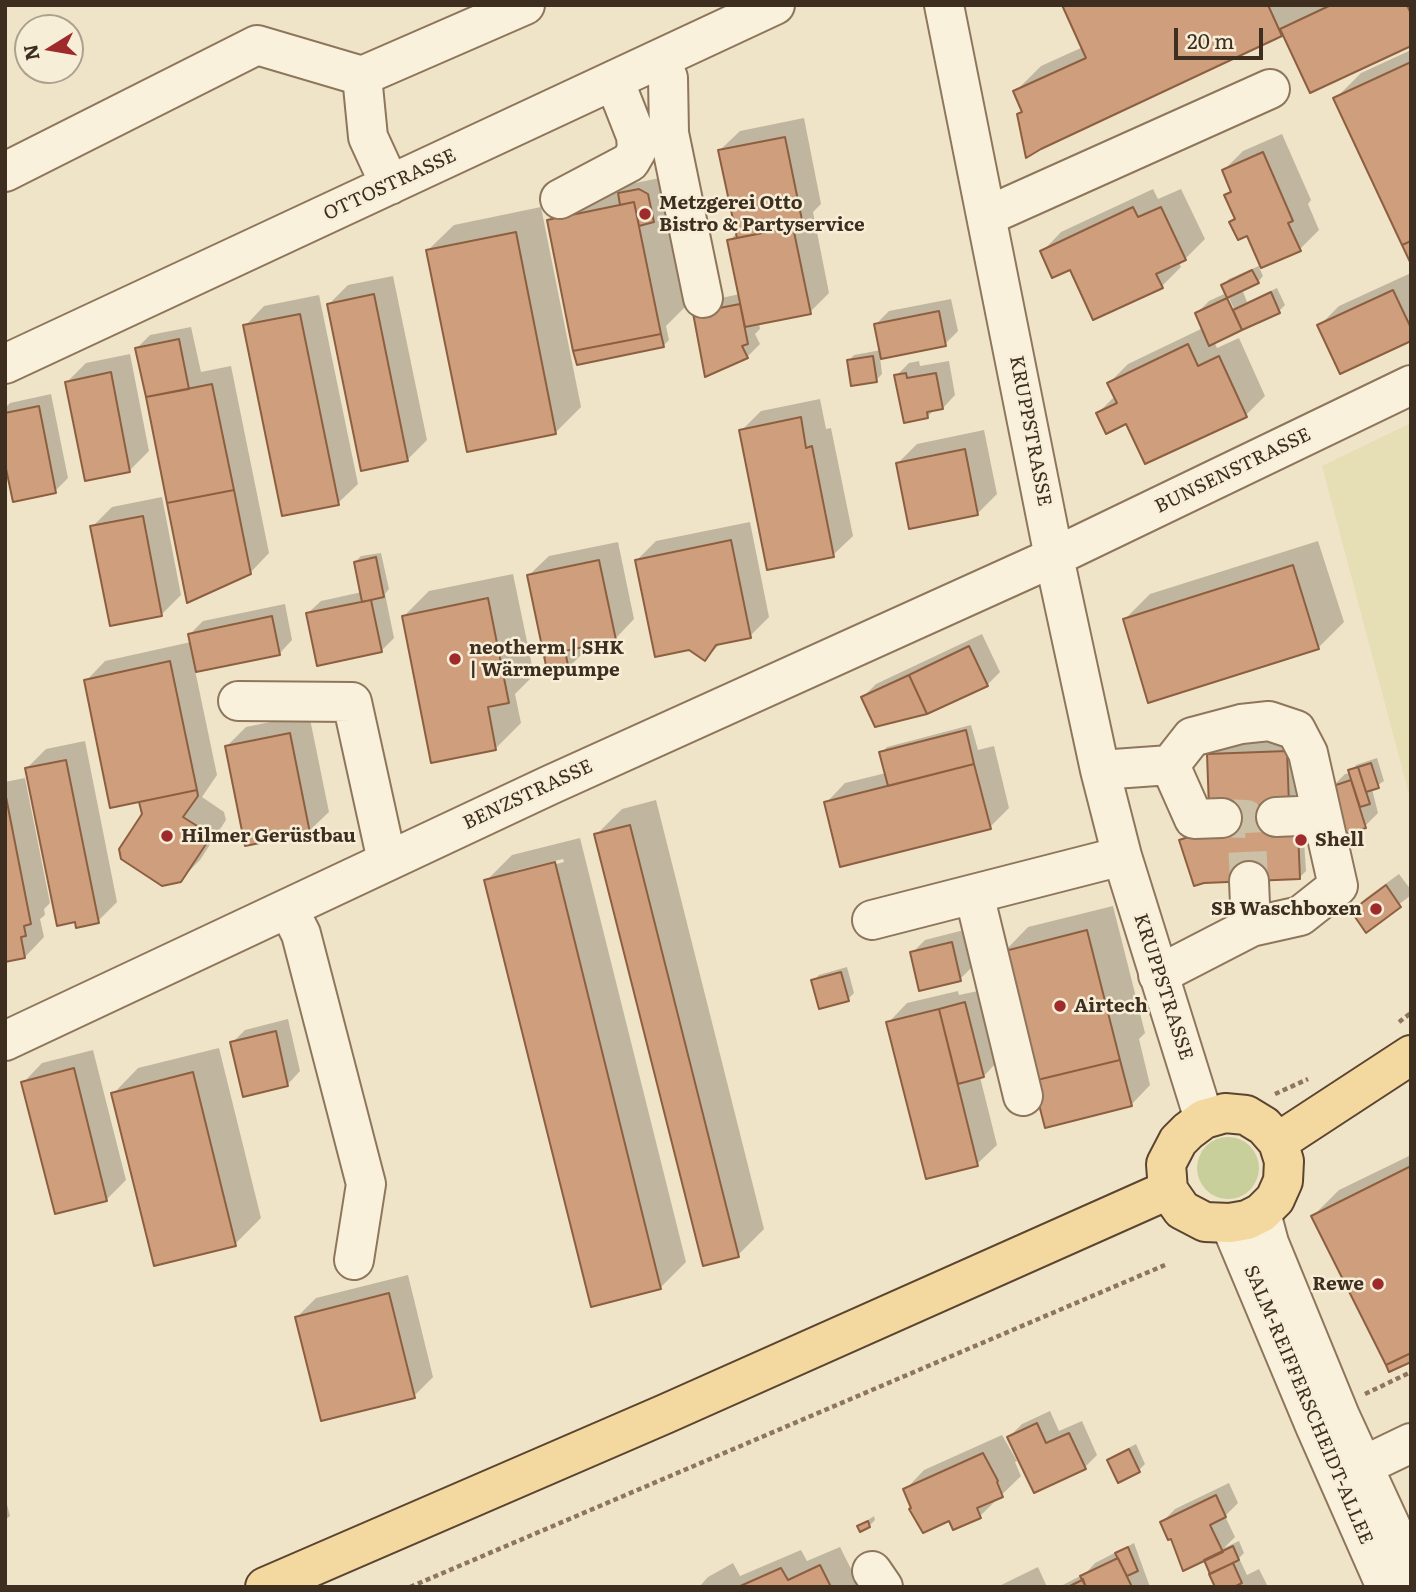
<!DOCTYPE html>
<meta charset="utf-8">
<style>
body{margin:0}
#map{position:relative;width:1416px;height:1592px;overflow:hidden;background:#f0e4c8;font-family:Literata,serif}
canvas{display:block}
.frame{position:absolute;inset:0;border:7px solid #3d2e20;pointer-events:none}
.north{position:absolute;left:14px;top:14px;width:70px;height:70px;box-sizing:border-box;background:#f7eed8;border:2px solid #ada18e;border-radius:50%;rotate:259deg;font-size:19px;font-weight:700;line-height:28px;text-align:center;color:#3d2e20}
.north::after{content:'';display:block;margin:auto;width:24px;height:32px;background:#9e2a2b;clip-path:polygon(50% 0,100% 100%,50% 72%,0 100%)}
.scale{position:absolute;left:1174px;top:28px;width:89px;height:32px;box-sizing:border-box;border:4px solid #3d2e20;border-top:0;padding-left:9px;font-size:21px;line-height:24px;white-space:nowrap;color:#3d2e20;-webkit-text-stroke:5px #f7eed8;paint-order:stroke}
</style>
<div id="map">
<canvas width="1416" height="1592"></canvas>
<div class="frame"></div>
<div class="north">N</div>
<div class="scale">20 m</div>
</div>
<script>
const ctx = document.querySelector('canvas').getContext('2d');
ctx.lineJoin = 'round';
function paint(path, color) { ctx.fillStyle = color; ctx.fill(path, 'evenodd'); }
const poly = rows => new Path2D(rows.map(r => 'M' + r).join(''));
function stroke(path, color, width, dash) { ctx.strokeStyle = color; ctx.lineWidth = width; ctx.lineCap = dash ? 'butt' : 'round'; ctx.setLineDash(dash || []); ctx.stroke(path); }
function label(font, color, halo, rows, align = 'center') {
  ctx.font = font + ' Literata,serif'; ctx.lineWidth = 5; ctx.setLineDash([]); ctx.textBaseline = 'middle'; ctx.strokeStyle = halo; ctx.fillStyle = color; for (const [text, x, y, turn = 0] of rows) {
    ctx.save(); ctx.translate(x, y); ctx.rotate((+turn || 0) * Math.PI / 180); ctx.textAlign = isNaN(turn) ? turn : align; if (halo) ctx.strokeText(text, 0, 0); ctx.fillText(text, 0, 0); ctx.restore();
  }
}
paint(poly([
 [1411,423,1411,802,1322,466]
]), '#e6deb5');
paint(poly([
 '1197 1168a31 31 0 1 1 62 0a31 31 0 1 1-62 0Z'
]), '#c9cf9b');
paint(poly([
 [1064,5,1305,5,1306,7,1311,5,1411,5,1411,44,1283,32,1019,114,1023,110,1015,92,1041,66,1083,47],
 [1411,50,1411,259,1335,99,1361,73],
 [804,118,821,204,813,212,829,293,810,312,759,323,760,329,755,334,760,344,747,357,707,375,707,301,740,294,729,241,737,233,720,150,740,131],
 [1282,134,1311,200,1308,204,1319,230,1300,249,1259,267,1263,276,1258,282,1242,289,1247,302,1277,288,1285,305,1279,311,1214,341,1217,348,1239,338,1265,396,1246,415,1127,422,1098,413,1115,396,1109,383,1128,364,1203,328,1197,313,1209,301,1224,294,1232,313,1235,311,1223,285,1229,279,1261,265,1248,234,1231,222,1236,217,1226,195,1232,189,1224,170,1243,151],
 [660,178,686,306,666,326,669,340,663,346,549,220,575,195],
 [1153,189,1158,199,1181,189,1205,239,1185,259,1179,262,1181,267,1162,286,1071,267,1042,252,1061,232],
 [541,207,581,407,556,432,428,250,454,225],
 [1411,273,1411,339,1319,326,1339,306],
 [393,276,427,440,407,460,328,305,348,285],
 [319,295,358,484,338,503,245,326,264,306],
 [951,299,958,331,945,344,880,357,882,374,876,380,848,361,854,355,881,350,876,324,889,311],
 [191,327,201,372,231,366,269,553,250,573,137,348,150,335],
 [130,354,149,451,130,470,67,382,86,363],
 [919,361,920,366,949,361,955,395,943,408,935,409,927,417,896,376,909,363],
 [51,394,68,478,55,491,5,455,5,408,10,403],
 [820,399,826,429,831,428,853,536,833,555,741,431,761,411],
 [984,430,997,494,978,513,898,463,917,444],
 [162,497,181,595,162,614,92,527,112,507],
 [750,522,769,617,750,636,722,642,705,659,637,560,656,541],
 [1318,541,1344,622,1318,648,1125,619,1150,594],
 [618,542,634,619,615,639,586,644,587,649,568,668,529,575,549,556],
 [381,553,389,589,385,594,394,638,381,651,308,613,321,601,362,592,355,562,361,556],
 [513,574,534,675,515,694,521,723,495,749,404,616,429,591],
 [285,604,292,640,280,653,195,670,217,775,202,797,224,812,226,820,200,860,180,880,144,814,141,800,86,681,105,661,191,642,190,634,203,621],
 [982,634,1000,672,987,685,863,697,876,684],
 [309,714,329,812,309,831,227,746,246,727],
 [971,725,978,750,994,746,1009,808,990,827,826,803,845,783,886,773,881,753,887,747],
 [1305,732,1308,783,1288,802,1303,825,1306,871,1300,877,1181,840,1187,834,1224,828,1208,755,1228,735],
 [85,741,117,902,98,921,27,768,46,749],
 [1377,758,1384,781,1372,789,1378,813,1365,826,1332,787,1345,774,1350,773,1356,765],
 [25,778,50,903,44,909,45,915,40,919,44,937,25,957,5,961,5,782],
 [656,800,764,1229,738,1255,596,835,622,809],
 [580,838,686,1262,660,1288,486,881,512,855],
 [563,859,564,862,514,875,514,871],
 [1399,874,1411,890,1411,895,1367,930,1353,911,1366,898],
 [1113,906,1145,1033,1139,1039,1150,1085,1131,1105,1003,953,1028,927],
 [964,930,973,966,960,979,912,953,925,940],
 [847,967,854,993,848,999,813,981,819,975],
 [958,991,959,995,978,991,996,1063,984,1076,980,1077,997,1145,977,1164,888,1023,907,1003],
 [288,1019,300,1071,288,1084,232,1043,245,1030],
 [219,1048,261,1218,235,1244,113,1094,138,1068],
 [93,1050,126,1180,106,1200,23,1083,42,1063],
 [1411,1155,1411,1360,1313,1216,1339,1190],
 [408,1275,433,1377,414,1396,297,1317,316,1298],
 [1050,1411,1059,1431,1082,1421,1097,1455,1085,1467,1009,1437,1022,1424],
 [1002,1435,1017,1461,1015,1462,1021,1476,980,1516,954,1528,950,1519,905,1490,924,1470],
 [1136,1444,1145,1464,1139,1470,1119,1480,1109,1461,1115,1455],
 [1229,1483,1238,1503,1225,1516,1235,1537,1224,1548,1239,1541,1244,1553,1239,1558,1247,1575,1259,1569,1268,1587,1217,1587,1205,1558,1172,1537,1162,1522,1175,1509],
 [5,1497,10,1516,5,1520],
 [874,1516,875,1520,869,1526,859,1526],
 [1134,1543,1150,1587,1059,1587,1086,1573,1095,1563],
 [840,1547,859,1585,858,1587,699,1587,708,1577,733,1563,740,1576,801,1550,807,1561],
 [1038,1567,1047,1587,997,1587]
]), '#0003');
const building = poly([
 [1062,5,1268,5,1282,36,1041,149,1026,158,1017,114,1022,112,1013,91,1086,58,1062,5],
 [1331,5,1407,5,1411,14,1411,46,1310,93,1280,29,1331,5],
 [1411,62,1411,241,1402,245,1333,98,1411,62],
 [785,137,803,225,737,238,718,150,785,137],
 [1263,152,1293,221,1288,223,1301,251,1261,268,1247,236,1238,240,1229,222,1235,219,1224,195,1231,192,1222,170,1263,152],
 [639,189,648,194,654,222,639,226,634,202,620,205,618,193,639,189],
 [634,202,661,334,573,351,547,220,634,202],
 [1133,207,1138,217,1161,207,1186,260,1156,274,1163,288,1093,320,1070,270,1052,278,1040,251,1133,207],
 [793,227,811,314,745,327,727,240,793,227],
 [516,232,556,434,467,452,426,250,516,232],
 [1411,241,1411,264,1402,245,1411,241],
 [1252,270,1259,283,1227,298,1221,285,1252,270],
 [1393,290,1411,328,1411,341,1340,374,1317,325,1393,290],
 [1271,292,1280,313,1242,330,1233,310,1271,292],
 [374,294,408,461,361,471,327,304,374,294],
 [1227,298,1242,330,1209,346,1195,313,1227,298],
 [740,304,748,344,742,346,748,358,705,377,693,313,740,304],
 [939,311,946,346,881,359,874,324,939,311],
 [300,314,339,505,282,516,243,325,300,314],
 [661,334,664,347,577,365,573,351,661,334],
 [179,339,189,389,146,397,135,348,179,339],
 [1188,344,1198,366,1219,356,1247,417,1145,464,1126,424,1106,434,1096,413,1117,403,1107,383,1188,344],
 [873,356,877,382,851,386,847,360,873,356],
 [111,372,130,472,85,481,65,382,111,372],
 [906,373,907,378,936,373,943,409,927,412,928,418,904,423,894,375,906,373],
 [212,384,234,490,167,503,146,397,212,384],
 [39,406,56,493,13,502,5,464,5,413,39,406],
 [801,417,806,448,812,446,834,557,767,570,739,430,801,417],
 [965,449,978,515,909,529,896,463,965,449],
 [234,490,251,574,187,603,167,503,234,490],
 [143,516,162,616,110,626,90,526,143,516],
 [731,540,751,638,716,645,705,661,689,650,655,657,635,560,731,540],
 [376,557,384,597,362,602,354,562,376,557],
 [599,560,616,640,565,651,569,670,548,675,527,575,599,560],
 [1293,565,1319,649,1148,703,1123,619,1293,565],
 [488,598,509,703,488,707,496,750,431,763,402,616,488,598],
 [371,600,382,652,317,666,306,613,371,600],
 [272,616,280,655,196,672,188,634,272,616],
 [969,646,988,686,927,714,909,675,969,646],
 [170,661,197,790,110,808,84,680,170,661],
 [909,675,927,714,875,727,861,697,909,675],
 [966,730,974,764,888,786,879,752,966,730],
 [290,733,310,833,245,846,225,746,290,733],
 [1287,751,1289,804,1209,808,1207,754,1287,751],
 [66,760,99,923,76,928,75,922,57,926,25,768,66,760],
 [1371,763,1379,788,1366,792,1358,767,1371,763],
 [974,764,991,829,840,867,824,802,974,764],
 [1358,767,1370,804,1360,807,1348,770,1358,767],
 [1351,780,1366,828,1345,834,1330,787,1351,780],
 [197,790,198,796,183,817,205,831,208,841,181,882,162,886,121,859,119,849,142,814,139,802,197,790],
 [6,797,31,924,24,926,26,936,21,937,25,958,5,962,6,797],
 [1276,805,1298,830,1300,879,1204,883,1194,886,1179,840,1195,835,1221,807,1276,805],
 [630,825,739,1257,703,1266,594,834,630,825],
 [555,862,661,1289,591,1307,484,880,555,862],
 [1386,885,1401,907,1366,933,1351,911,1386,885],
 [1087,930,1120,1060,1033,1081,1001,952,1087,930],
 [952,942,961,981,919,991,910,952,952,942],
 [841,972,849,1001,819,1009,811,980,841,972],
 [965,1002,984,1077,958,1084,939,1009,965,1002],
 [939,1009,978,1166,926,1179,886,1022,939,1009],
 [276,1031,288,1086,243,1097,230,1042,276,1031],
 [1120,1060,1132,1106,1045,1128,1033,1081,1120,1060],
 [74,1068,107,1201,55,1214,21,1082,74,1068],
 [193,1072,236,1246,154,1266,111,1093,193,1072],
 [1411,1166,1411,1353,1386,1365,1311,1216,1411,1166],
 [389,1293,415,1398,321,1421,295,1317,389,1293],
 [1411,1353,1411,1362,1389,1372,1386,1365,1411,1353],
 [1037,1423,1046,1443,1069,1433,1086,1469,1034,1493,1007,1437,1037,1423],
 [1129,1449,1140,1472,1118,1483,1107,1460,1129,1449],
 [983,1453,998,1481,997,1482,1003,1497,977,1508,981,1518,953,1530,949,1521,923,1533,909,1509,911,1508,903,1489,983,1453],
 [1216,1495,1226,1517,1210,1525,1223,1552,1183,1571,1171,1539,1168,1540,1160,1522,1216,1495],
 [868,1521,870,1527,860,1532,857,1526,868,1521],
 [1233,1546,1239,1560,1210,1574,1204,1560,1233,1546],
 [1128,1547,1138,1571,1127,1576,1115,1553,1128,1547],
 [1118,1558,1132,1587,1086,1587,1080,1576,1118,1558],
 [1233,1563,1242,1583,1234,1587,1215,1587,1209,1574,1233,1563],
 [820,1565,831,1587,738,1587,781,1568,788,1580,820,1565],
 [1083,1579,1086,1587,1068,1587,1082,1580,1083,1579]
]);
paint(building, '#cf9f7d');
stroke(building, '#8d5f41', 2);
stroke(poly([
 [1222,818,1246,819,1249,881]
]), '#ccc0a6', 38, [38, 19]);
const minor = poly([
 [944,5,1054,557,1100,770,1122,856,1204,1119],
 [661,59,668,78,669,133,703,298],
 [5,172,257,45,362,76],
 [390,185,368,137,362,76,525,5],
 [560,199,630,162,637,150,636,136,614,80],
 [987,216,1270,89],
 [5,364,775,5],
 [238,701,352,702,387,861],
 [1170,765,1192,737,1241,724,1269,721,1296,730,1308,753,1338,886,1300,916,1251,927],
 [1100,770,1170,765,1194,819,1222,818],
 [1276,817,1322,815],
 [974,894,1023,1096],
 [288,908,301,934,366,1184,354,1260],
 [872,920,1122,856],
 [1158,975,1251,927,1249,881],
 [5,1041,550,785,1054,557,1411,385],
 [1261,1213,1269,1243,1340,1416,1411,1570],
 [1230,1223,1315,1426,1386,1587],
 [1363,1466,1411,1443],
 [872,1571,883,1587]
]);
const major = poly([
 [1225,1113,1246,1115,1264,1126,1278,1142,1284,1161,1283,1181,1275,1199,1261,1213,1247,1220,1230,1223,1205,1222,1182,1210,1168,1190,1166,1164,1178,1141,1188,1131,1204,1119,1225,1113],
 [1278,1142,1411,1055],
 [265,1587,665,1414,1168,1190]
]);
stroke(minor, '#8d765c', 42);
stroke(major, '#5b4430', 42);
stroke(poly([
 [1399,1022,1411,1013],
 [1275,1094,1308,1079],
 [1365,1394,1411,1372],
 [410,1587,1165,1265]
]), '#8d765c', 4.5, [5, 3.5]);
stroke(minor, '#faf1dc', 38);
stroke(major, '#f3d9a0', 38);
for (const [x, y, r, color] of [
 [645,214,7,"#9e2a2b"],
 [455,659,7,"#9e2a2b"],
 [167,836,7,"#9e2a2b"],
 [1301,840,7,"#9e2a2b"],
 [1376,909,7,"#9e2a2b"],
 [1060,1006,7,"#9e2a2b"],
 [1378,1284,7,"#9e2a2b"]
]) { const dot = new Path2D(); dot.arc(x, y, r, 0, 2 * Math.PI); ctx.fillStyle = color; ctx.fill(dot); stroke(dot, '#f7eed8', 2.5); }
label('19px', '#3d2e20', '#f7eed8', [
 ["OTTOSTRASSE",390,185,-25],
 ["KRUPPSTRASSE",1030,431,79],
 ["BUNSENSTRASSE",1233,471,-26],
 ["BENZSTRASSE",528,795,-25],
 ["KRUPPSTRASSE",1163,987,72],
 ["SALM-REIFFERSCHEIDT-ALLEE",1308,1405,67]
]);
label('bold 19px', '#3d2e20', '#f7eed8', [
 ["Metzgerei Otto",659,203],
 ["Bistro & Partyservice",659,225],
 ["neotherm | SHK",469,648],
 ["| Wärmepumpe",469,670],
 ["Hilmer Gerüstbau",181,836],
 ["Shell",1315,840],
 ["SB Waschboxen",1362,909,"right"],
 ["Airtech",1074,1006],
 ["Rewe",1364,1284,"right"]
], 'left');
</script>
